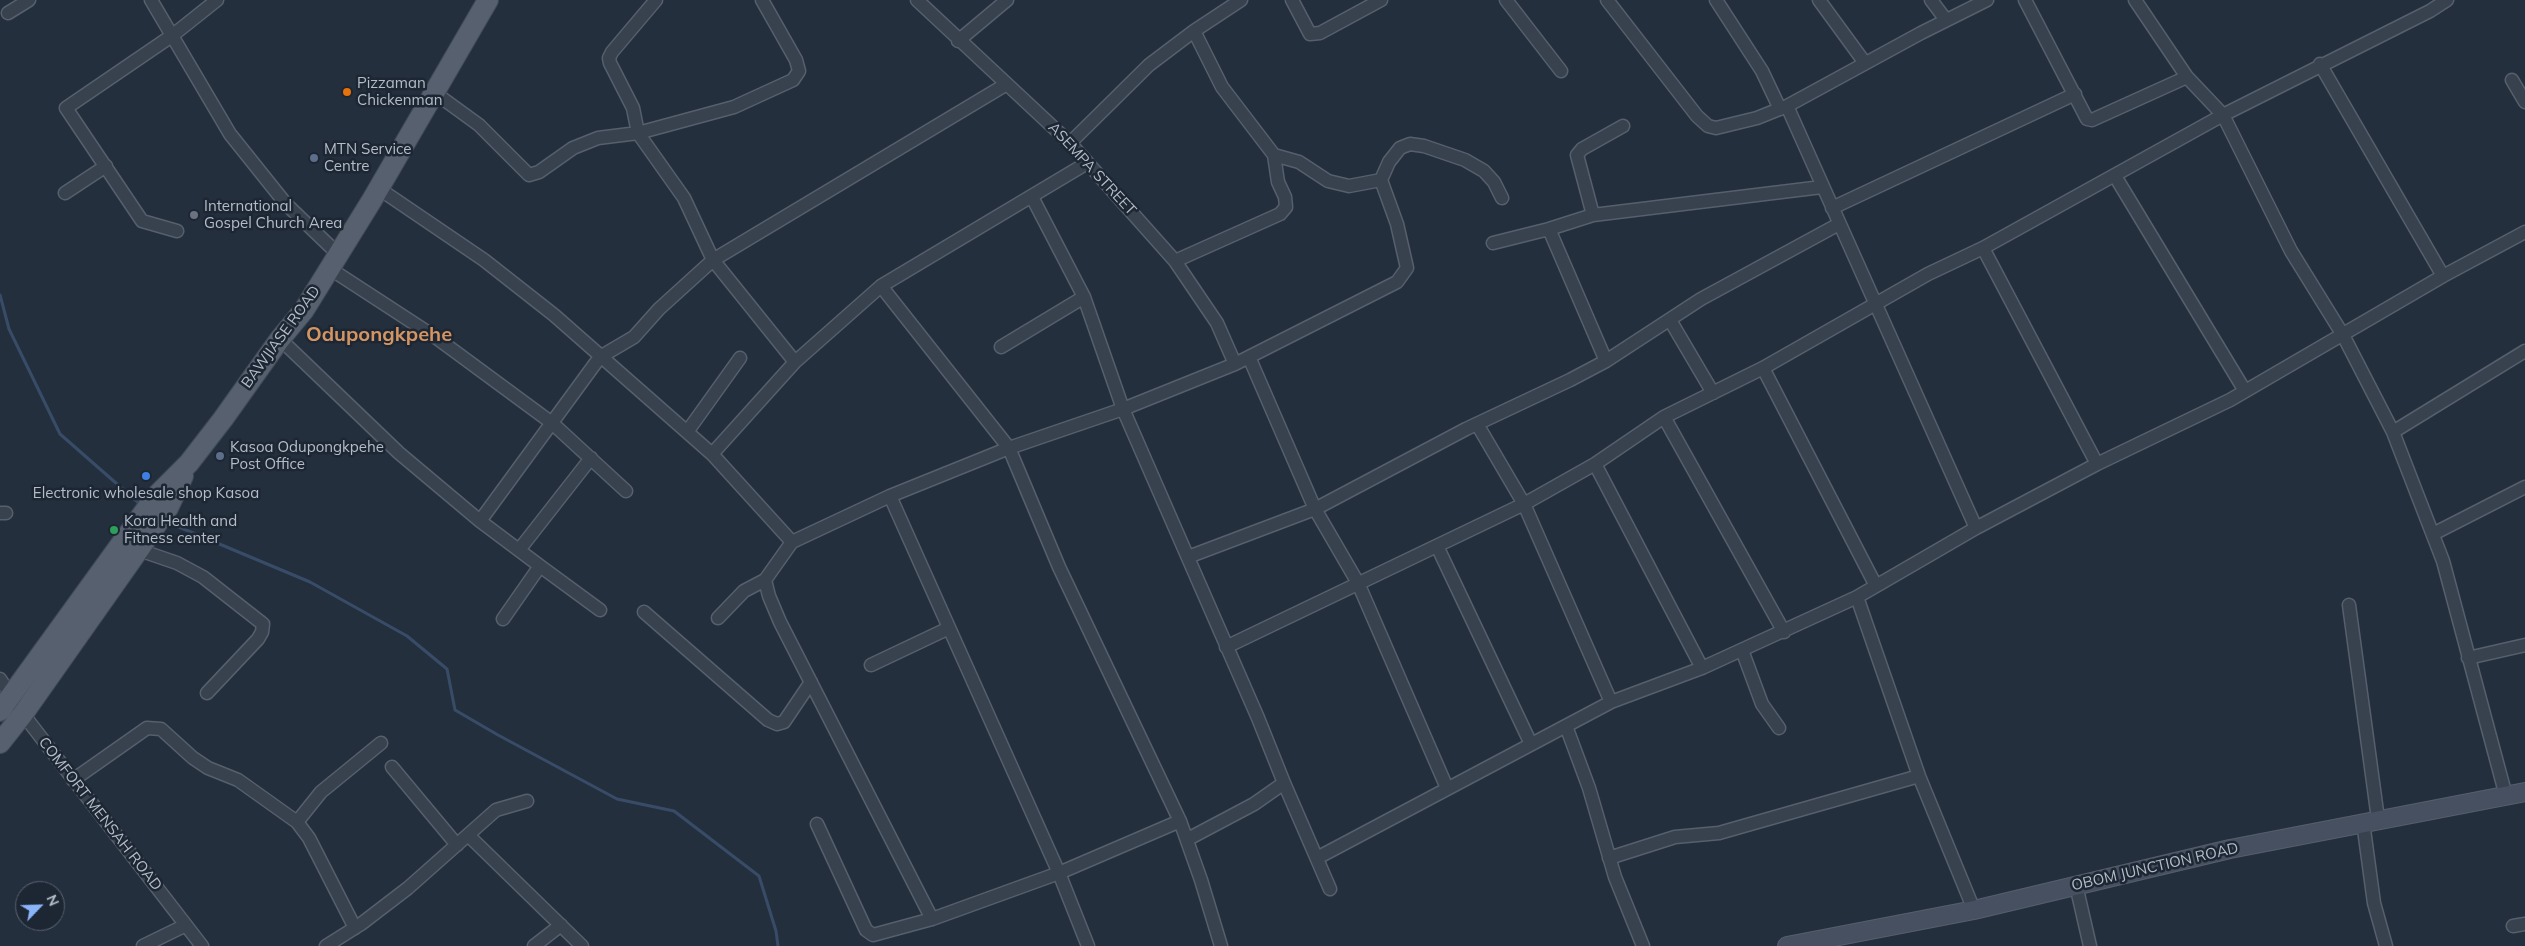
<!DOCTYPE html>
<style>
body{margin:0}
#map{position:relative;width:2525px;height:946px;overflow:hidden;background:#242f3e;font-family:Mulish,sans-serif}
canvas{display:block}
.north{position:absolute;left:15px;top:881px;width:50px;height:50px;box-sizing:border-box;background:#1d2633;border:1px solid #59626f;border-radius:50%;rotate:66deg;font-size:14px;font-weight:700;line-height:20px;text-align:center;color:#b4bcc9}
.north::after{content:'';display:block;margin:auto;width:18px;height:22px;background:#8ab4f8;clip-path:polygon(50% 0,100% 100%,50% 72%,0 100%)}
</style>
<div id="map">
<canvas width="2525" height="946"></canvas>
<div class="north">N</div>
</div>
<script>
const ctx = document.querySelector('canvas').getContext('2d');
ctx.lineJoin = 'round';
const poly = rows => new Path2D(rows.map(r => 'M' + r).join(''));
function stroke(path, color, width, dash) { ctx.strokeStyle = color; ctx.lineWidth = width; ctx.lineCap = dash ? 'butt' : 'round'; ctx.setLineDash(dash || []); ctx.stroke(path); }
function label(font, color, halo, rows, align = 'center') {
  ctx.font = font + ' Mulish,sans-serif'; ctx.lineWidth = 5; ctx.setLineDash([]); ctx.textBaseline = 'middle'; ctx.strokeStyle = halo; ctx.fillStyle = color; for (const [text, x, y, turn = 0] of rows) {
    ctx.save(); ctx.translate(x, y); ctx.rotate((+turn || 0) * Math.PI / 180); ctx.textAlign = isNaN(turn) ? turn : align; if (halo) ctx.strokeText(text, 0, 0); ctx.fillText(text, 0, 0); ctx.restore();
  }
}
stroke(poly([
 [0,295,9,329,60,434,141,505],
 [167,522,310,582,407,636,447,669,455,710,498,735,617,799,674,811,759,876,776,931,778,946]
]), '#394c67', 3);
const minor = poly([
 [151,0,230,134,286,204,338,254],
 [656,0,612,52,609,58,610,63,633,108,638,133,684,198,713,260,795,362],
 [917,0,1070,143,1175,261,1217,323,1235,364],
 [1292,0,1310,34,1320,33,1381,0],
 [1506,0,1561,71],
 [1607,0,1697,116,1708,126,1716,128,1757,118,1787,106,1921,33,1987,0],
 [1716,0,1762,71,1780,109],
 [1819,0,1865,63],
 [1931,0,1946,20],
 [2025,0,2087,119,2092,120,2187,77],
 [2135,0,2187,77,2223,115,2291,251,2343,335,2393,432,2443,561,2506,796],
 [8,13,29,0],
 [1194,31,1222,87,1274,155,1299,162,1328,181,1349,186,1381,180],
 [958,41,1007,0],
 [2320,64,2443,276],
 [2512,80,2525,102],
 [435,93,479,125,529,175,539,172,573,148,598,138,638,133,734,107,793,80,799,71,796,60,762,0],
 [1787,106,1976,528],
 [1070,143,1149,65,1194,31,1241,0],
 [2115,176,2245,391],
 [378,188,484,260,554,315,712,454,792,542],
 [65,193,106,166],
 [1032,197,1084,297,1123,409,1258,718,1284,783,1254,804,1188,839],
 [1832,208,2075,94],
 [1593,215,1577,155,1582,149,1623,126],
 [1549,229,1606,361],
 [177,231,142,221,66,108,173,35,217,0],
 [1493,243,1549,229,1593,215,1822,187],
 [1983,248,2097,464],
 [1175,261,1280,214,1286,207,1285,197,1278,182,1274,155],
 [329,268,438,339,552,423,626,491],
 [881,286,1009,448,1059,567,1180,821,1201,880,1221,946],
 [1670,320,1713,393],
 [280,339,399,453,480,521,540,566,503,619],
 [1001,347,1084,297],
 [1249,357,1315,509,1358,583,1447,788],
 [1763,368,1876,586],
 [1664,417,1784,632],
 [1477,424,1524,504,1611,702],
 [687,432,740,358],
 [2393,432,2525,351],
 [712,454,795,362,881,286,1087,163],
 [1595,464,1702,668],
 [890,496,1059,873,1088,946],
 [0,513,6,513],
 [480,521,600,357,634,337,659,309,713,260,1005,85],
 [2433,534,2525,487],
 [1437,546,1531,744],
 [139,550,177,563,203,577,263,624,262,632,258,639,207,693],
 [519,550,591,458],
 [1188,557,1315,509,1466,429,1570,380,1606,361,1701,299,1839,224],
 [540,566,600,610],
 [1857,597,1919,776,1974,910],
 [2349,605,2378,819],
 [644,612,768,720,777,724,784,722,811,682],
 [718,618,744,591,765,580],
 [1226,647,1524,504,1595,464,1664,417,1763,368,1928,274,1983,248,2223,115,2430,11,2447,0],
 [1742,650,1762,704,1779,728],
 [2468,658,2525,645],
 [871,665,949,628],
 [0,679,23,714,202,946],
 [1566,726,1589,788,1615,877,1643,946],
 [392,767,457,845],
 [73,780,147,728,161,729,193,758,208,768,238,780,297,822,309,838,355,928],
 [1284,783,1330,889],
 [297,822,321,792,381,743],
 [2363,822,2374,903,2386,946],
 [817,824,866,930,873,935,932,919,1059,873,1180,821],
 [468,835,582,946],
 [1317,858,1611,702,1702,668,1857,597,1976,528,2097,464,2230,400,2443,276,2525,232],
 [1609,858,1675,837,1719,833,1919,776],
 [2076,885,2090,946],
 [932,919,780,622,769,596,765,580,792,542,890,496,1009,448,1123,409,1235,364,1397,282,1407,268,1397,224,1381,180,1389,162,1400,148,1410,144,1424,146,1465,160,1484,171,1494,182,1502,198],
 [2513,926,2525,924],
 [143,946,186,925],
 [326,946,361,924,408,888,496,810,527,801],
 [534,946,561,925]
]);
const secondary = poly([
 [1787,946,1974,910,2230,849,2525,792]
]);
const primary = poly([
 [0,711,155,497,189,463,223,419,280,339,304,310,372,200,488,0],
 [0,743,23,714,152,531,168,508,183,476]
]);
stroke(minor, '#565f6c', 15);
stroke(secondary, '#565f6c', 20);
stroke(primary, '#414a57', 22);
stroke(minor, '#38414e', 12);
stroke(secondary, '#465061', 18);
stroke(primary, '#56606e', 20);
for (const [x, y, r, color] of [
 [347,92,5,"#e8710a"],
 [314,158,5,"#5c6f8a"],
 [194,215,5,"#6b7280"],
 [220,456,5,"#5c6f8a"],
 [146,476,5,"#3f7fe0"],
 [114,530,5,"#2e9e5b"]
]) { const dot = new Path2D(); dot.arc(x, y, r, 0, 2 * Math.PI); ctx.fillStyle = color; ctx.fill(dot); stroke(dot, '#1d2633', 2); }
label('15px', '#b4bcc9', '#1d2633', [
 ["Pizzaman",357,83],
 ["Chickenman",357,100],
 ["MTN Service",324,149],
 ["Centre",324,166],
 ["International",204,206],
 ["Gospel Church Area",204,223],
 ["Kasoa Odupongkpehe",230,447],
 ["Post Office",230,464],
 ["Electronic wholesale shop Kasoa",146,493,"center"],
 ["Kora Health and",124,521],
 ["Fitness center",124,538]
], 'left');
label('15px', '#b4bcc9', '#1d2633', [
 ["ASEMPA STREET",1092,169,47],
 ["BAWJIASE ROAD",281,337,-54],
 ["COMFORT MENSAH ROAD",100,814,52],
 ["OBOM JUNCTION ROAD",2155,867,-13]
]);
label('bold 20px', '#d59563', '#1d2633', [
 ["Odupongkpehe",379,335]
]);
</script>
